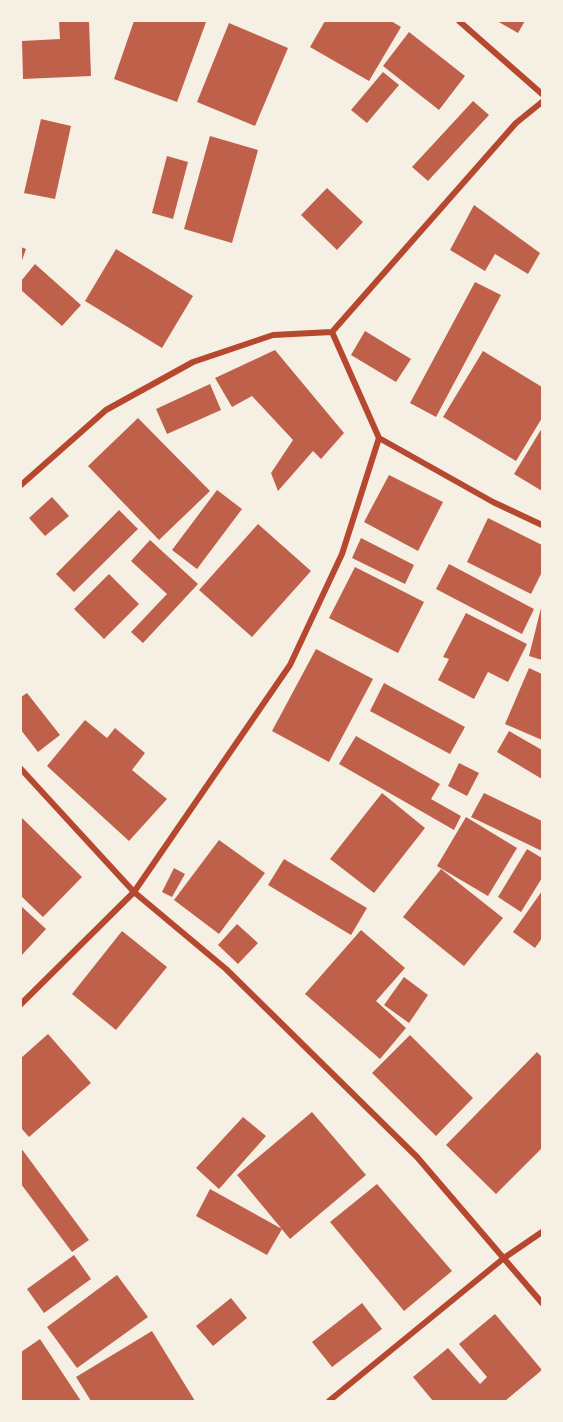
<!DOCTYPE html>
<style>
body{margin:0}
#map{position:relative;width:563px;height:1422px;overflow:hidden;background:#f6efe4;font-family:"DejaVu Sans",sans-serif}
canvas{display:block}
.frame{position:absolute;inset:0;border:22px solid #f6efe4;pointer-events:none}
</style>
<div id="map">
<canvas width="563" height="1422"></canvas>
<div class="frame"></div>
</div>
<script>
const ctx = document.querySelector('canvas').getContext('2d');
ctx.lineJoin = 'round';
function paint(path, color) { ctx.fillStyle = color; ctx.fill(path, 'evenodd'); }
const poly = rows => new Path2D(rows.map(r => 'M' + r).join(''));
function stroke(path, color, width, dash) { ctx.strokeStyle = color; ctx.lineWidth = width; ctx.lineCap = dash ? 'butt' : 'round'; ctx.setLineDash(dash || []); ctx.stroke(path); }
paint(poly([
 [59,21,89,21,91,76,23,79,22,41,60,39],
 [134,21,206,22,177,102,114,79],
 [325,21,391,21,401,27,369,81,310,47],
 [497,21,525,21,518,33],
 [229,23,288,48,255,126,197,102],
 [409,32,465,76,439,110,383,66],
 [383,72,399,85,367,123,351,110],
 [473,101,489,115,428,181,412,167],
 [41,119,71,126,55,199,24,193],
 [210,136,258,150,232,243,184,229],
 [167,156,188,162,173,219,152,213],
 [327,188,363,222,337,250,301,215],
 [474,205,540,253,528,274,495,254,485,271,450,250],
 [21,247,26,249,21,263],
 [116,249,193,296,162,348,85,301],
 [35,264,81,305,62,326,21,290,21,281],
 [475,282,501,295,436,417,410,403],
 [365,331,411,359,396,382,351,355],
 [275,350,344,433,321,459,313,451,278,491,271,473,293,440,252,396,232,407,215,378],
 [483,351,542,387,542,418,516,461,443,417],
 [210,384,221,410,167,434,156,409],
 [138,418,210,491,159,540,88,466],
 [542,428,542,491,514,474],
 [389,475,443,502,418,551,364,522],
 [217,490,242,509,197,569,172,550],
 [52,497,69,516,45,536,29,518],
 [119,510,138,529,74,592,56,574],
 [488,518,542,545,542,572,531,594,467,562],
 [258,524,311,571,252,637,199,590],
 [361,538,414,565,405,584,352,558],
 [150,540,198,584,143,643,131,632,167,594,131,561],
 [449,564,534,609,522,634,436,589],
 [355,567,424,602,398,653,329,618],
 [109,574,139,604,104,639,74,609],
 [541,608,542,609,542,660,529,656],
 [466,613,527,644,508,682,488,672,474,699,438,680,449,659,443,657],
 [316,649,373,679,329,762,272,731],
 [529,668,542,674,542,740,505,724],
 [384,683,465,727,450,754,370,711],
 [27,693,60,735,38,752,21,730,21,697],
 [85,720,107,738,115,728,145,753,132,770,167,799,129,841,47,766],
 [509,731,542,750,542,779,497,752],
 [356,736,440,784,431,799,461,816,454,830,339,764],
 [459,763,479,773,467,796,448,786],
 [382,793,425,828,374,893,330,859],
 [484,793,542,821,542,851,471,817],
 [21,817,82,877,43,917,21,896],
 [466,817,517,848,488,896,437,866],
 [219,840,265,873,219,934,174,900],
 [527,849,542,858,542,878,521,912,498,897],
 [284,859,367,908,351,935,268,885],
 [174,868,185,874,172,897,162,892],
 [441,869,503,918,464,966,403,917],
 [542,891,542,938,535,948,513,932],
 [21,906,46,929,21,956],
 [237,924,258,943,238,964,218,945],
 [361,930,405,968,376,1001,406,1028,380,1059,305,994],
 [122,931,167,967,116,1030,72,994],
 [404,977,428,995,409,1023,384,1005],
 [48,1034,91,1083,29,1137,21,1128,21,1058],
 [410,1035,473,1098,436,1136,372,1073],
 [537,1052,542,1057,542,1148,496,1194,446,1145],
 [312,1112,366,1175,290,1239,237,1175],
 [243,1117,266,1136,219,1189,196,1168],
 [21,1148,89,1240,72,1252,21,1184],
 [377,1184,452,1271,404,1311,330,1222],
 [210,1189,282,1229,267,1255,196,1216],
 [74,1255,91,1279,44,1313,27,1289],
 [117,1275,148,1317,77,1368,47,1327],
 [231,1298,247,1318,213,1346,196,1326],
 [362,1303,382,1329,332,1367,312,1342],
 [495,1314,542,1370,505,1401,433,1401,413,1377,448,1348,480,1384,487,1377,459,1344],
 [152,1331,195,1401,91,1401,76,1377],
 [40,1339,81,1401,21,1401,21,1352]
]), '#bf614a');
stroke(poly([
 [459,21,542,94],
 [379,438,493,502,542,525],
 [21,485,106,410,193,362,273,335,332,332,516,123,542,102],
 [21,769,134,892,226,969,417,1157,542,1303],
 [21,1004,134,892,290,665,342,554,379,438,332,332],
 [329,1401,504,1258,542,1232]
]), '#b5482f', 6);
</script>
